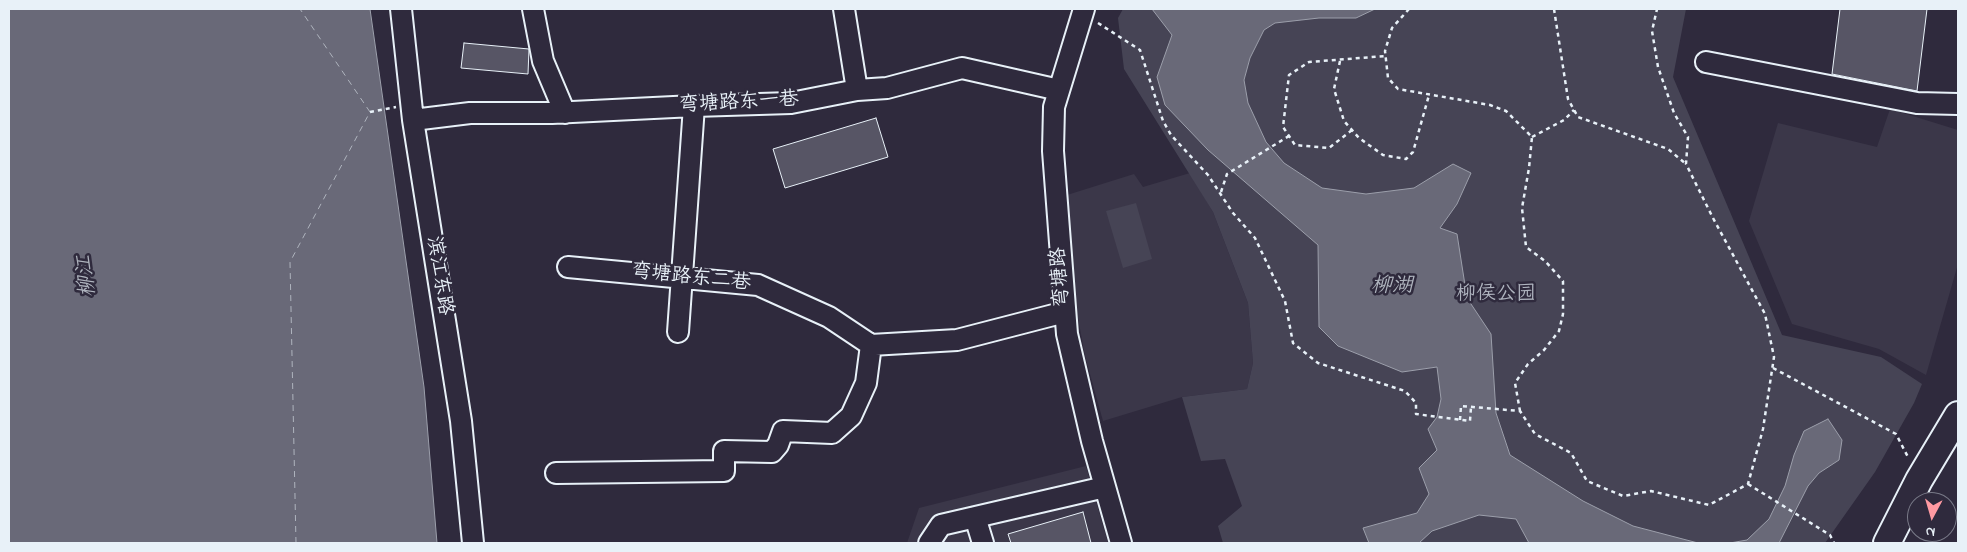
<!DOCTYPE html>
<meta charset="utf-8">
<style>
body{margin:0}
#map{position:relative;width:1967px;height:552px;overflow:hidden;background:#2f2a3d;font-family:"Indie Flower",sans-serif}
canvas{display:block}
.frame{position:absolute;inset:0;border:10px solid #e8f1f8;pointer-events:none}
.north{position:absolute;left:1907px;top:492px;width:50px;height:50px;box-sizing:border-box;background:#2f2a3d;border:1px solid #797a88;border-radius:50%;rotate:186deg;font-size:14px;font-weight:700;line-height:20px;text-align:center;color:#e8f1f8}
.north::after{content:'';display:block;margin:auto;width:18px;height:22px;background:#ff9aa2;clip-path:polygon(50% 0,100% 100%,50% 72%,0 100%)}
</style>
<div id="map">
<canvas width="1967" height="552"></canvas>
<div class="frame"></div>
<div class="north">N</div>
</div>
<script>
const ctx = document.querySelector('canvas').getContext('2d');
ctx.lineJoin = 'round';
function paint(path, color) { ctx.fillStyle = color; ctx.fill(path, 'evenodd'); }
const poly = rows => new Path2D(rows.map(r => 'M' + r).join(''));
function stroke(path, color, width, dash) { ctx.strokeStyle = color; ctx.lineWidth = width; ctx.lineCap = dash ? 'butt' : 'round'; ctx.setLineDash(dash || []); ctx.stroke(path); }
function label(font, color, halo, rows, align = 'center') {
  ctx.font = font + ' "Indie Flower","LXGW WenKai TC",sans-serif'; ctx.lineWidth = 5; ctx.setLineDash([]); ctx.textBaseline = 'middle'; ctx.strokeStyle = halo; ctx.fillStyle = color; for (const [text, x, y, turn = 0] of rows) {
    ctx.save(); ctx.translate(x, y); ctx.rotate((+turn || 0) * Math.PI / 180); ctx.textAlign = isNaN(turn) ? turn : align; if (halo) ctx.strokeText(text, 0, 0); ctx.fillText(text, 0, 0); ctx.restore();
  }
}
paint(poly([
 [1890,109,1958,130,1958,264,1926,375,1879,349,1792,324,1749,221,1778,123,1877,147],
 [1190,173,1213,212,1248,303,1253,363,1247,389,1182,397,1103,421,1085,356,1074,296,1067,195,1134,174,1143,187],
 [1086,466,1108,543,907,543,919,508]
]), '#3b3749');
paint(poly([
 [1123,9,1686,9,1673,77,1782,335,1881,357,1922,384,1914,403,1875,472,1825,543,1223,543,1218,526,1242,506,1225,459,1201,461,1182,397,1247,389,1253,363,1248,303,1213,212,1124,69,1118,18],
 [1136,203,1152,259,1123,268,1106,211]
]), '#464455');
const water = poly([
 [9,9,370,9,424,387,437,543,9,543,9,9],
 [1152,9,1375,9,1356,18,1319,18,1275,23,1264,30,1250,58,1244,80,1248,103,1266,142,1284,163,1322,188,1366,194,1414,188,1453,164,1471,173,1457,204,1440,228,1457,234,1467,298,1491,334,1496,413,1510,455,1583,501,1633,526,1698,543,1529,543,1516,519,1479,515,1432,531,1419,543,1369,543,1363,528,1417,513,1429,494,1419,468,1437,450,1428,429,1437,417,1441,399,1437,367,1402,372,1338,346,1319,327,1318,245,1208,150,1165,105,1157,77,1172,35,1152,9],
 [1828,419,1842,440,1839,460,1819,473,1808,486,1779,543,1730,543,1747,540,1769,519,1785,486,1794,455,1804,431,1828,419]
]);
paint(water, '#696978');
stroke(water, '#9c9fab', 1);
stroke(poly([
 [296,543,290,262,370,112,300,9]
]), '#afb4be', 1, [6, 5]);
const building = poly([
 [1840,9,1927,9,1917,91,1832,74,1840,9],
 [464,43,529,49,528,74,461,68,464,43],
 [876,118,888,157,785,188,773,149,876,118],
 [1083,512,1091,543,1011,543,1008,534,1083,512]
]);
paint(building, '#575565');
stroke(building, '#e8f1f8', 1);
const minor = poly([
 [401,9,413,120,461,421,473,543],
 [533,9,543,61,565,113],
 [844,9,857,90],
 [1084,9,1054,107,1053,151,1067,334,1092,441,1121,543],
 [1706,62,1917,103,1958,104],
 [413,120,470,113,552,113,694,106,791,103,857,90,887,88,962,68,1059,90],
 [568,267,758,285,829,317,871,345,957,340,1065,312],
 [678,332,694,106],
 [556,473,724,471,724,451,772,452,778,445,783,431,832,433,851,416,866,383,871,345],
 [975,517,983,543],
 [929,543,941,525,1105,487]
]);
const major = poly([
 [1887,543,1919,480,1958,415]
]);
stroke(minor, '#e8f1f8', 24);
stroke(major, '#e8f1f8', 30);
stroke(poly([
 [1409,9,1392,28,1385,51,1388,78,1398,89,1490,105,1506,111,1532,137,1529,168,1522,208,1526,247,1545,261,1563,281,1563,314,1559,331,1544,350,1528,364,1515,383,1520,411],
 [1554,9,1568,99,1578,117,1668,149,1686,164],
 [1098,23,1140,50,1163,121,1171,135,1208,175,1233,213,1255,238,1285,301,1293,343,1318,363,1405,391,1416,403,1416,414,1470,421,1471,407],
 [1340,61,1334,89,1344,121,1359,138,1383,155,1406,159,1413,152,1429,95],
 [370,112,396,107],
 [1352,130,1329,148,1295,145,1283,127,1289,75,1309,62,1386,56],
 [1532,137,1564,120,1574,110],
 [1221,192,1227,174,1289,136],
 [1773,368,1896,434,1909,459],
 [1460,420,1461,406,1520,411,1535,434,1571,453,1587,481,1623,496,1651,491,1709,505,1748,484,1763,429,1774,357,1765,314,1713,218,1686,164,1688,137,1674,113,1658,67,1652,31,1657,9],
 [1748,484,1830,535,1834,543]
]), '#e8f1f8', 2.5, [4, 4]);
stroke(minor, '#2f2a3d', 20);
stroke(major, '#2f2a3d', 26);
label('20px', '#e8f1f8', '#2f2a3d', [
 ["弯塘路东一巷",739,104,-3],
 ["滨江东路",438,276,81],
 ["弯塘路",1062,277,-94],
 ["弯塘路东二巷",691,279,6]
]);
label('20px', '#afb4bf', '#2f2a3d', [
 ["柳侯公园",1496,296]
]);
label('italic 21px', '#afb4be', '#2f2a3d', [
 ["柳江",88,276,-96],
 ["柳湖",1392,288]
]);
</script>
